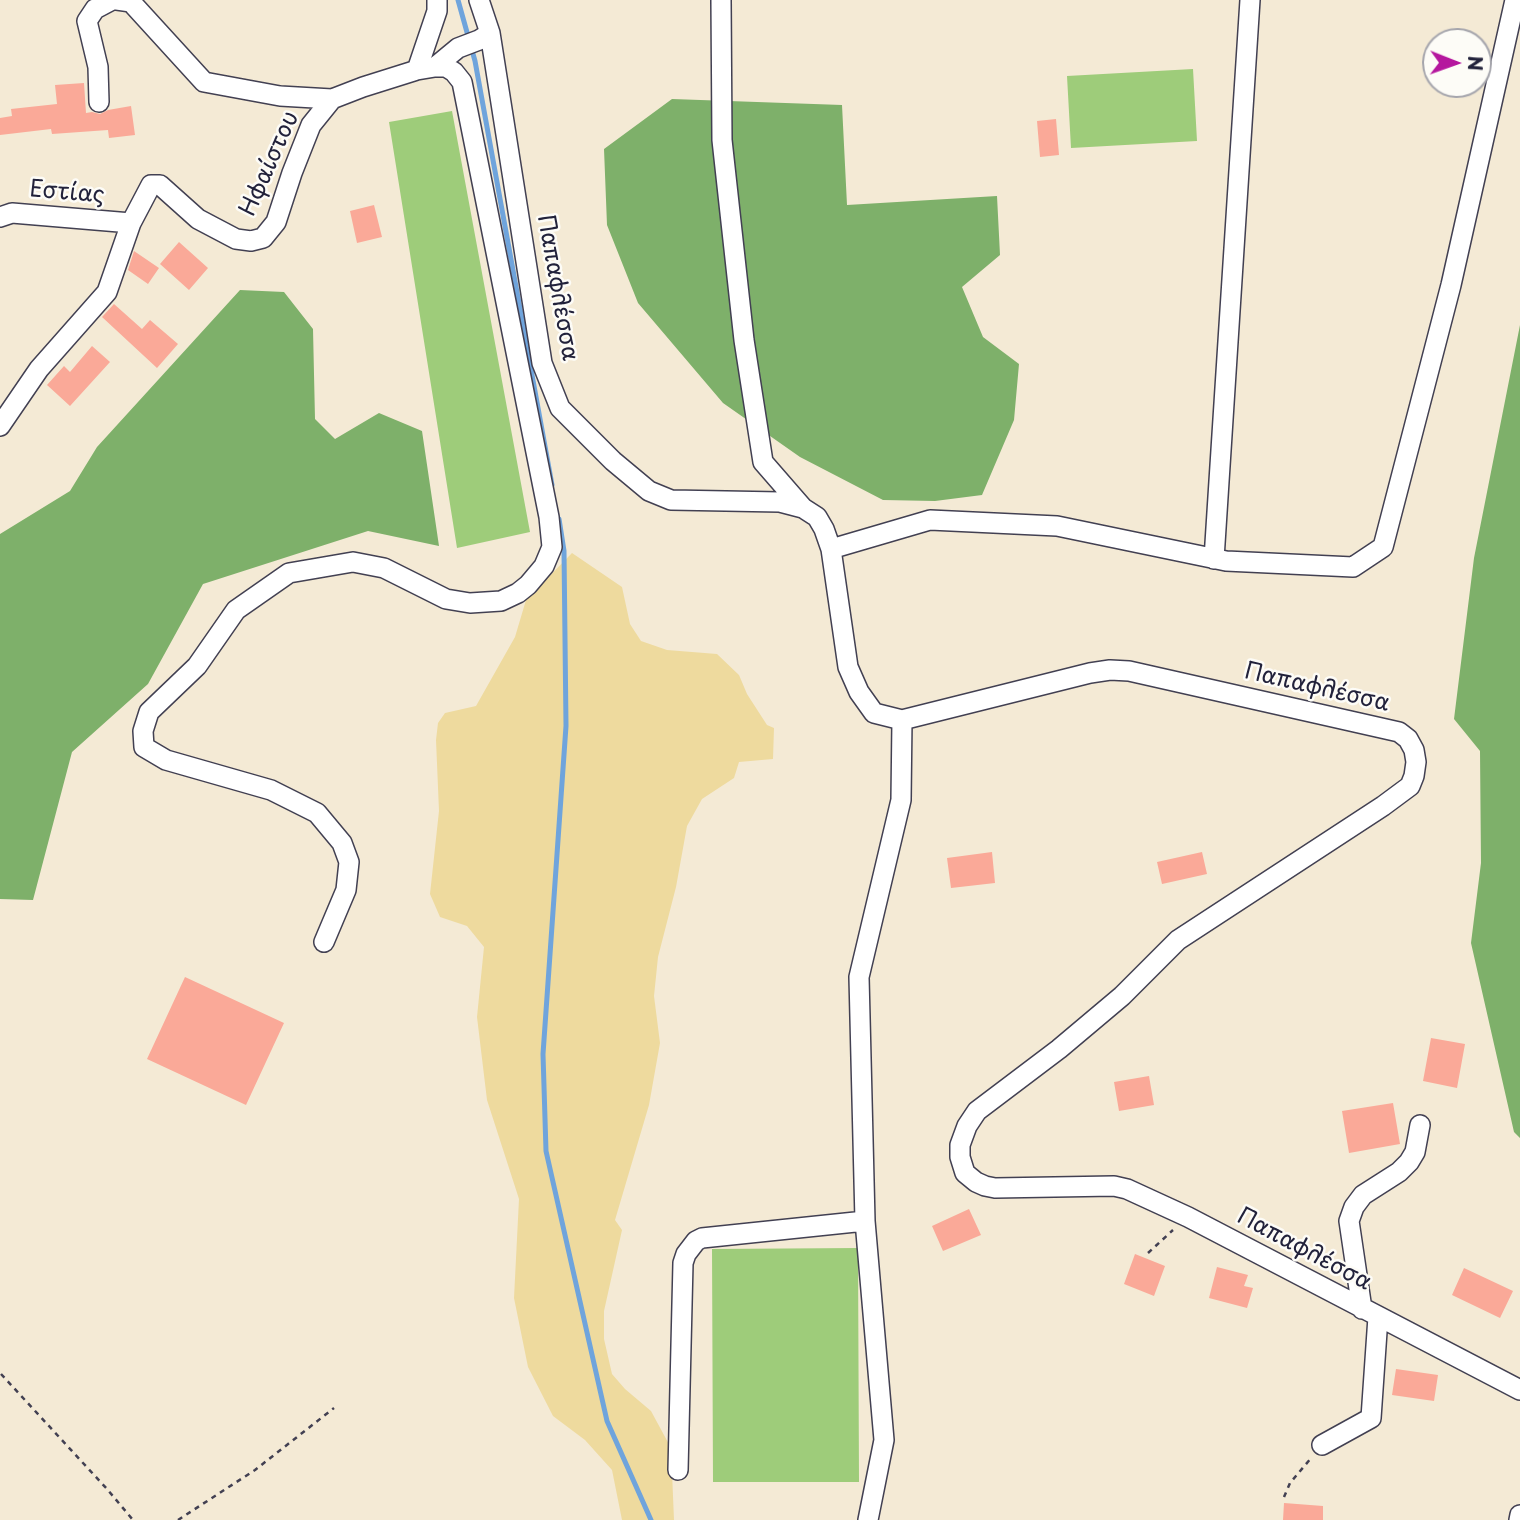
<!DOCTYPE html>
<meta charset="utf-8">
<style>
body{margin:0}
#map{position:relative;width:1520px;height:1520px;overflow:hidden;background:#f4ead5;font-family:"Playpen Sans",sans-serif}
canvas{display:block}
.north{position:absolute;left:1422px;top:28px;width:70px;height:70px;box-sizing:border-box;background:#fdfcf7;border:2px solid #a5a5ac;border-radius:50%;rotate:91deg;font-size:19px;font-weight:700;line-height:28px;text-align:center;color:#22223b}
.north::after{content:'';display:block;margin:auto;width:24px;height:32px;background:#b5179e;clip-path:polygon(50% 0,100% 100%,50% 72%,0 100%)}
</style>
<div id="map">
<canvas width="1520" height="1520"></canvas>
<div class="north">N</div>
</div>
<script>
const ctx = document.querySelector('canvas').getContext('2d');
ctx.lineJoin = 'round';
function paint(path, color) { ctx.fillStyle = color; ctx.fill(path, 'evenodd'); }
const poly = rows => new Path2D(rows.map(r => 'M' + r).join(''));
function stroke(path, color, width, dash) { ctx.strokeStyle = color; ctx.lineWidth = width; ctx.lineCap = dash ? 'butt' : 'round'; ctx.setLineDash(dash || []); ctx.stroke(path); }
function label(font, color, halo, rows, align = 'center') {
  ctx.font = font + ' "Playpen Sans",sans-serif'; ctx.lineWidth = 5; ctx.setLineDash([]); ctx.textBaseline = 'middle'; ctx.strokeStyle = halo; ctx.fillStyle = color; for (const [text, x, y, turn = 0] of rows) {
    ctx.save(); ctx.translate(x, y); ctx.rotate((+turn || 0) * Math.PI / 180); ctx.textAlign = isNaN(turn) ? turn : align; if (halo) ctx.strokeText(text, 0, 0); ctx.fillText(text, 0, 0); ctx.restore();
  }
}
paint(poly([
 [1193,69,1197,141,1071,148,1067,76],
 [452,111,530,532,457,548,389,122],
 [858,1248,859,1482,713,1482,712,1249]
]), '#9ecc7a');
paint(poly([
 [672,99,842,105,847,205,997,196,1000,255,962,287,983,337,1019,364,1014,420,982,495,935,501,883,500,800,457,723,403,638,303,607,225,604,149],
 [240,290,284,292,313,329,315,419,335,439,379,413,422,431,439,546,368,531,203,584,148,684,72,752,33,900,0,899,0,534,70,491,97,447],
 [1520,325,1520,1138,1514,1132,1471,943,1481,863,1480,751,1454,719,1474,558]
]), '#7eb06a');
paint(poly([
 [572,553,622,587,630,624,641,641,667,650,717,654,739,675,747,694,767,725,774,728,773,759,739,762,734,778,702,799,687,826,676,887,658,957,654,996,660,1043,649,1105,615,1220,622,1230,604,1311,604,1339,612,1374,625,1389,651,1411,671,1448,674,1520,622,1520,612,1470,585,1440,553,1416,528,1367,514,1298,519,1199,487,1100,477,1017,484,947,467,926,440,917,430,894,439,811,436,740,438,723,445,713,476,706,515,637,526,600]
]), '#eeda9e');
stroke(poly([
 [458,0,475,61,552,485],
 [559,519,564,551,566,726,543,1054,546,1151,607,1421,651,1520]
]), '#6fa4dc', 5);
paint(poly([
 [84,83,86,113,92,112,100,114,108,110,131,106,135,135,109,138,108,130,52,134,51,129,0,135,0,118,12,116,11,109,57,104,55,85],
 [1056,119,1059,155,1040,157,1037,121],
 [374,205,382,237,357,243,350,211],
 [179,242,208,268,189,290,160,264],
 [134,251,159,268,148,284,128,270],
 [114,304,142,329,150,320,178,344,157,368,102,317],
 [92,346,110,362,70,406,47,385,64,366,70,372],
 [992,852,995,883,951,888,947,858],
 [1202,852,1207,874,1162,884,1157,862],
 [185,977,284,1023,246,1105,147,1059],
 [1431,1038,1465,1044,1457,1088,1423,1081],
 [1149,1076,1154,1105,1119,1111,1114,1082],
 [1393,1103,1400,1144,1349,1153,1342,1111],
 [969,1209,981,1235,943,1251,932,1226],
 [1135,1254,1165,1266,1154,1296,1124,1284],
 [1217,1267,1248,1275,1244,1286,1253,1288,1247,1308,1209,1298],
 [1464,1268,1513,1291,1500,1318,1452,1295],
 [1396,1369,1438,1375,1434,1401,1392,1395],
 [1284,1503,1323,1506,1323,1520,1283,1520]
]), '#faa998');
const minor = poly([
 [117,0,131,2,204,82,280,96,332,99],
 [479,0,490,33,542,363,560,408,613,461,649,491,671,500,780,502,803,508,817,517,824,529,831,549,848,667,859,692,874,713,902,720,1090,673,1110,670,1129,671,1399,732,1408,739,1414,750,1416,762,1414,776,1410,786,1383,806,1178,940,1122,996,1059,1049,977,1111,967,1126,960,1145,960,1157,965,1173,976,1182,985,1186,995,1188,1114,1186,1127,1189,1188,1217,1520,1390],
 [721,0,722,140,744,340,763,462,803,508],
 [435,67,458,48,479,40,490,33],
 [417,70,437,11,437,0],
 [99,102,98,67,87,21,95,9,112,0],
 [0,217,12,213,131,223],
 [0,426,39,369,107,292,131,223,151,185,160,185,198,219,236,239,251,241,263,238,276,222,292,173,311,125,332,99,363,87,417,70,435,67,446,67,454,72,462,82,549,517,552,547,544,566,528,585,518,593,501,601,470,603,446,599,384,568,353,562,289,573,236,610,197,666,149,712,143,731,144,747,166,760,271,790,317,813,342,843,349,862,346,890,324,942],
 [831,549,930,520,1057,526,1226,561,1353,567,1383,547,1451,285,1515,0],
 [1214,559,1250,0],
 [1362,1309,1349,1221,1354,1207,1363,1195,1399,1172,1409,1162,1415,1152,1420,1125],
 [1322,1445,1371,1418,1378,1317],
 [678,1470,683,1263,686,1254,696,1241,702,1238,865,1221],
 [868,1520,884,1440,865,1221,859,977,901,800,902,720],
 [1519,1520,1520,1515]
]);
stroke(minor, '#424052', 22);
stroke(poly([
 [1148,1253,1173,1230],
 [1,1374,107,1489,133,1520],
 [1284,1497,1290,1483,1312,1457],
 [178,1520,255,1470,334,1408]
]), '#424052', 2.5, [5, 5]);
stroke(minor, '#fff', 19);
label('23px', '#22223b', '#fdfcf7', [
 ["Ηφαίστου",270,164,-66],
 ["Εστίας",67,193,5],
 ["Παπαφλέσσα",557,288,80],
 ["Παπαφλέσσα",1317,688,13],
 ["Παπαφλέσσα",1304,1250,28]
]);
</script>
